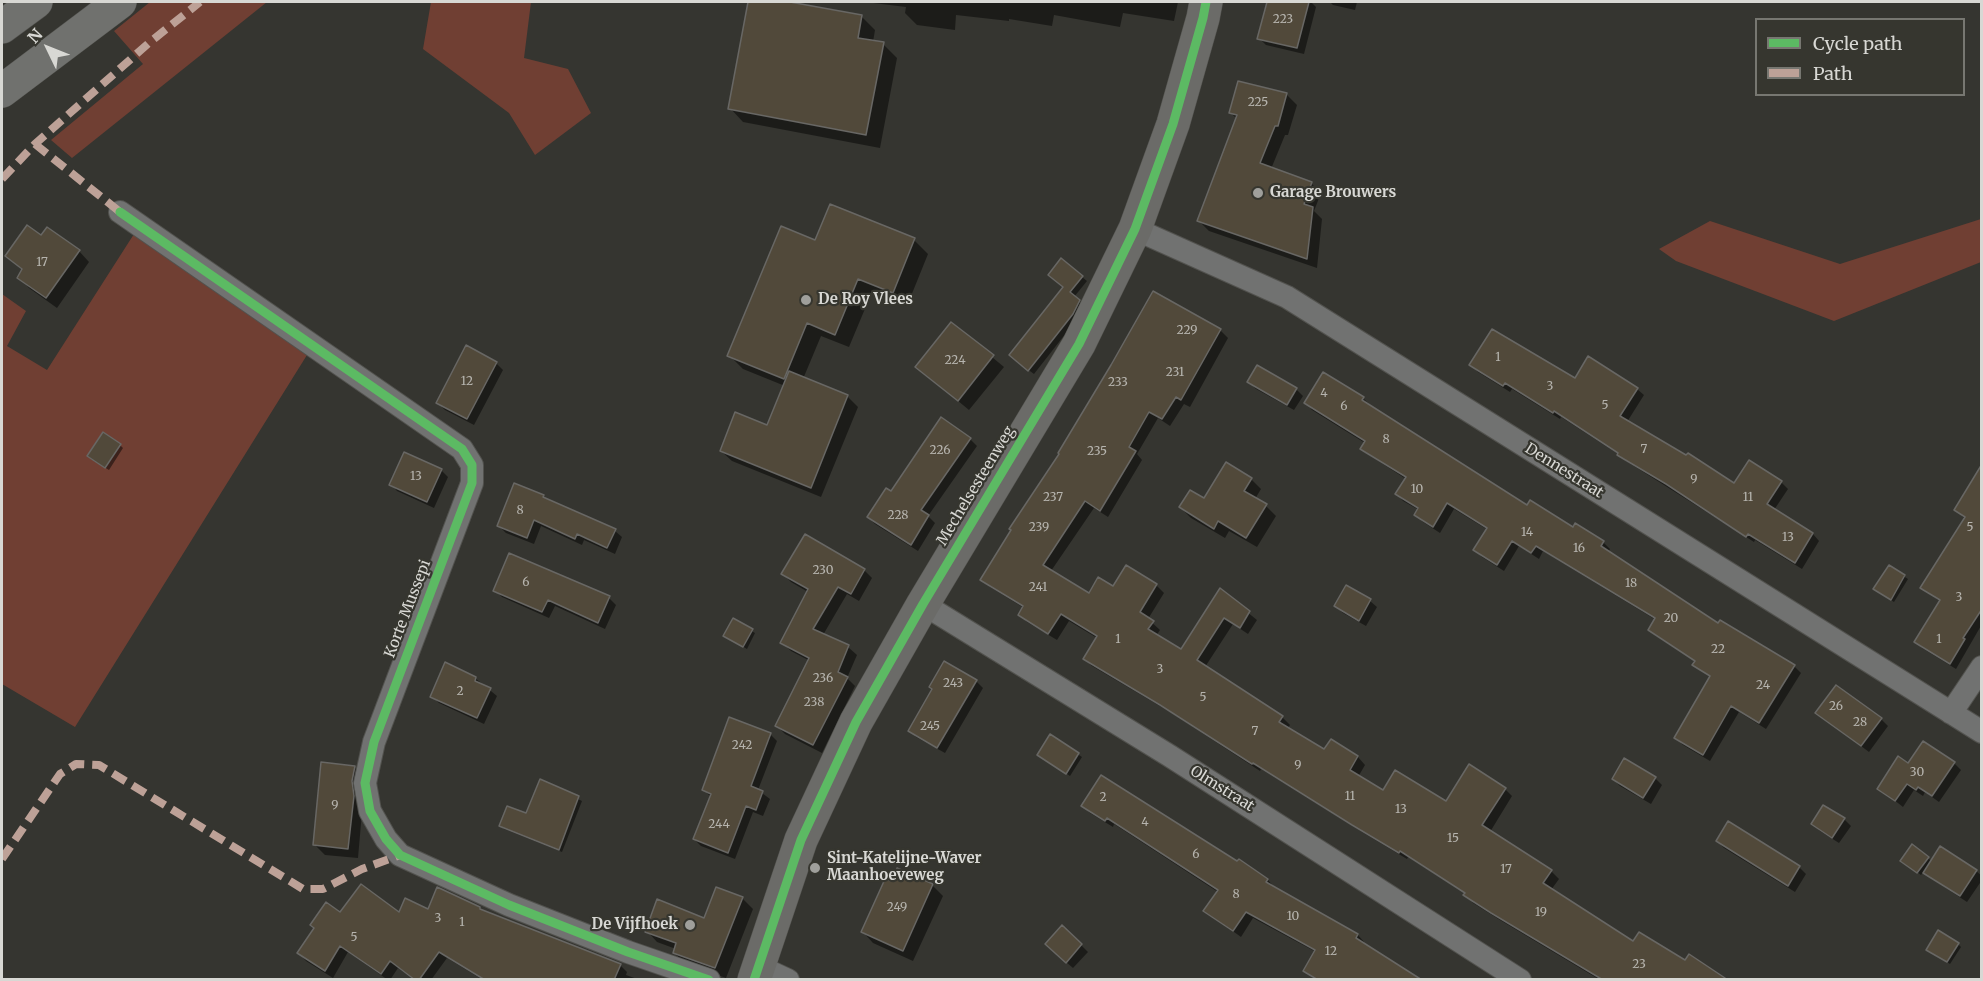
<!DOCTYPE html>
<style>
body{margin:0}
#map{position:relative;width:1983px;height:981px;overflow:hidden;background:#353530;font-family:Merriweather,serif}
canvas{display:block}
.frame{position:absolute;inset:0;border:3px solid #d8d8d4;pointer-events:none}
.legend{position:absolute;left:1755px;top:18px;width:210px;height:78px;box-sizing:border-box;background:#36362f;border:2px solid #777771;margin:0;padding:8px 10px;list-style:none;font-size:18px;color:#d8d8d4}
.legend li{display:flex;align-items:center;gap:12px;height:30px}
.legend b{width:30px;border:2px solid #777771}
.north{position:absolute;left:18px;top:18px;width:60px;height:60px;-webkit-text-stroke:4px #36362f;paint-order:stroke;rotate:313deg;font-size:16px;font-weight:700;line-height:24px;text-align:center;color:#d8d8d4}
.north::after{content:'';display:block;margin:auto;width:21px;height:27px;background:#d8d8d4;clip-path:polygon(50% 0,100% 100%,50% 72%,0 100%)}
</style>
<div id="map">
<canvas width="1983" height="981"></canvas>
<div class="frame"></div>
<ul class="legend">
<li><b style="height:8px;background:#5cba63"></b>Cycle path</li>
<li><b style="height:8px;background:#bda197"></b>Path</li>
</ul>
<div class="north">N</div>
</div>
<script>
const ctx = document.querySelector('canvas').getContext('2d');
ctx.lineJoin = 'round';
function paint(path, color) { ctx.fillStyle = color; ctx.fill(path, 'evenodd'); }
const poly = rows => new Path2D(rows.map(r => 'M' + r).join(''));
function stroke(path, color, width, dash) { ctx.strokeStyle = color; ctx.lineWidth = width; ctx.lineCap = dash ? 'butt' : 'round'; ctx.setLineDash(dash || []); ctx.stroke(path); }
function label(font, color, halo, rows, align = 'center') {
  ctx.font = font + ' Merriweather,serif'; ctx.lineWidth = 4.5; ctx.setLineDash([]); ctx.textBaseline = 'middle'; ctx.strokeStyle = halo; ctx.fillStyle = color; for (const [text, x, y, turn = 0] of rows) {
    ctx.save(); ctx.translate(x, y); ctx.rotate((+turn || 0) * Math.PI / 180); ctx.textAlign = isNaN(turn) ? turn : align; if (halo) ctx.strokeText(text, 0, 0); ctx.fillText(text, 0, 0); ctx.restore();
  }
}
paint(poly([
 [150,2,267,2,72,158,51,140,143,64,114,31],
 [431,2,531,2,524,58,568,69,591,113,535,155,509,113,423,49],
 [1981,219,1981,262,1834,321,1676,261,1659,249,1710,221,1840,264],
 [134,234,307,355,75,727,2,684,2,294,26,311,7,346,47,370]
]), '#703f33');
paint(poly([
 [750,2,781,2,861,16,875,30,873,42,883,44,897,58,880,148,743,122,730,108],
 [865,2,864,2,1178,2,1174,21,1123,13,1120,27,1054,15,1052,26,1009,19,1009,21,956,15,955,30,917,25,905,13,906,7],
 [1268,2,1311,2,1316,7,1304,54,1266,45,1259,38],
 [1330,2,1357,2,1355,10,1333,5],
 [1239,82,1287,95,1297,105,1288,135,1285,135,1271,169,1311,183,1321,193,1314,211,1322,219,1317,268,1209,231,1199,221,1237,119,1231,113],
 [41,238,79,251,89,262,57,308,29,288,19,277,23,271,7,256],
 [914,240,928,254,907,306,872,292,849,347,821,336,803,379,847,396,858,407,821,497,732,461,721,451,768,427,785,386,743,369,729,355,816,242],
 [1082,277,1087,281,1074,297,1083,306,1077,319,1034,374,1015,360],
 [1153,293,1220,330,1228,338,1190,407,1184,404,1170,426,1158,418,1137,454,1142,460,1108,517,1094,508,1051,571,1089,595,1113,588,1156,585,1164,593,1148,619,1160,630,1156,636,1181,651,1221,591,1257,620,1248,634,1233,624,1205,667,1282,717,1290,725,1287,729,1325,752,1331,741,1358,757,1365,765,1358,777,1383,793,1446,803,1505,789,1512,796,1490,832,1551,871,1559,879,1551,890,1634,943,1685,962,1724,980,1600,980,1500,920,1473,903,1466,894,1408,857,1407,859,1362,832,1261,769,1260,771,1170,712,1092,666,1084,659,1097,638,1069,621,1057,640,1027,622,1019,614,1024,608,990,587,982,579,1061,454],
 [952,324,1004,367,969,410,917,367],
 [496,363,503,370,474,425,445,410,438,403],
 [1471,365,1637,389,1644,395,1627,422,1735,485,1781,482,1788,489,1774,510,1813,534,1819,541,1802,569,1755,540,1754,542,1626,461,1618,454,1561,417,1560,419,1512,389,1510,392,1478,372],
 [1249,382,1296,389,1303,396,1294,410,1256,389],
 [1363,398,1370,405,1528,507,1603,542,1610,549,1608,553,1719,625,1721,622,1794,666,1801,673,1766,729,1739,712,1710,761,1683,745,1676,738,1711,678,1694,664,1696,662,1656,636,1649,630,1656,620,1543,551,1539,559,1519,546,1504,571,1482,557,1475,550,1488,530,1454,509,1440,533,1423,522,1416,515,1419,510,1403,501,1397,494,1406,479,1369,455,1362,448,1365,443,1312,410,1306,403],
 [970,439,977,446,928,516,935,523,918,551,875,524,868,517,891,493],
 [120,445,123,448,109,470,91,459],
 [441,470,448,477,434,508,397,491,391,484],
 [1251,479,1261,489,1255,499,1266,506,1276,516,1257,547,1229,531,1225,538,1191,518,1180,507,1204,500],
 [1982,491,1982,624,1956,669,1922,648,1916,641,1941,602,1922,588,1965,519,1956,510],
 [543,496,547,500,615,531,622,537,615,554,584,540,582,545,541,526,534,544,506,533,499,526],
 [510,555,609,598,616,605,605,629,555,606,549,618,502,597,495,590],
 [1889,567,1908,579,1894,602,1878,592],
 [864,570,872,578,859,601,847,594,823,635,848,647,857,655,847,678,855,686,822,753,785,734,777,726,810,661,791,651,782,642,808,592,791,582,783,574],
 [1347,587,1370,601,1377,607,1366,626,1343,613,1336,606],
 [733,620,755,633,747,649,725,636],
 [475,678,497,696,484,724,439,703,432,696],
 [976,681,983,688,945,753,916,737,910,730,933,689],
 [1817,713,1881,719,1888,726,1869,752],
 [770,734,777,741,758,790,770,799,763,816,753,812,735,859,701,846,694,839,711,797,704,790],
 [1050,736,1082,757,1070,776,1042,757],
 [1954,763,1961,770,1939,802,1925,792,1923,796,1914,790,1903,807,1879,788,1908,765],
 [354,767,365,778,358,858,325,855,315,845],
 [1655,778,1662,785,1651,804,1620,786,1613,779],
 [541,781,582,801,562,852,504,829,501,826,527,815],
 [1083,806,1238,863,1239,861,1268,880,1274,887,1273,888,1358,935,1364,942,1342,980,1315,980,1305,970,1316,952,1253,918,1241,937,1205,911,1218,892,1114,824,1113,827,1090,813],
 [1844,819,1851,826,1839,843,1820,831,1813,824],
 [1728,824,1799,867,1806,874,1795,892,1724,848,1717,841],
 [1928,858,1932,862,1976,871,1982,876,1982,880,1967,902,1932,879,1924,871,1921,875,1905,863],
 [932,885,943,896,913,961,873,943,863,932],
 [742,898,753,909,726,978,685,963,674,953,676,949,657,942,647,931,705,919],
 [480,908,483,912,620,965,627,972,626,975,640,980,483,980,447,958,431,980,414,980,398,968,390,980,388,980,348,952,333,978,306,961,299,953,341,914,399,914],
 [1958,944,1961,947,1950,964,1931,952],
 [1081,945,1088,952,1073,968,1053,951]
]), '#0007');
const building = poly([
 [748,2,790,2,862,15,858,38,884,42,866,135,728,109,748,2],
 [1267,2,1309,2,1297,48,1257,39,1267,2],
 [1238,81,1287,93,1278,126,1275,126,1260,163,1312,182,1304,204,1313,207,1307,259,1197,221,1237,115,1229,113,1238,81],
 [830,204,915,238,893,293,858,279,835,335,807,323,784,379,727,356,781,226,815,240,830,204],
 [27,225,41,235,47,227,80,250,46,298,17,278,22,269,5,256,27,225],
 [1061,258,1083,276,1070,292,1080,300,1073,314,1028,371,1009,355,1063,287,1048,275,1061,258],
 [1153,291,1221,329,1181,400,1176,397,1162,419,1149,412,1129,447,1136,451,1100,511,1085,501,1043,565,1089,593,1098,577,1113,586,1126,565,1157,584,1140,612,1154,621,1148,629,1181,649,1220,588,1250,611,1240,628,1224,618,1197,660,1283,716,1279,722,1324,749,1331,739,1358,756,1350,770,1383,790,1395,770,1446,801,1469,764,1506,788,1482,825,1552,870,1543,883,1633,941,1639,932,1685,960,1689,954,1728,980,1603,980,1491,913,1463,895,1465,893,1400,851,1399,853,1352,825,1253,763,1252,764,1160,705,1083,659,1097,636,1061,614,1048,634,1018,615,1023,606,980,580,1011,530,1009,529,1059,454,1058,453,1111,365,1153,291],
 [951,322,994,355,958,401,915,367,951,322],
 [1492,329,1575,378,1588,356,1638,388,1620,416,1686,455,1688,453,1734,483,1749,460,1782,481,1767,504,1813,533,1795,563,1748,534,1746,537,1666,484,1617,455,1618,453,1554,411,1553,413,1505,383,1503,386,1469,365,1492,329],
 [466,345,497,362,467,419,436,403,466,345],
 [1257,365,1297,388,1287,405,1247,382,1257,365],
 [789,371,848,395,811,488,720,451,735,412,767,425,789,371],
 [1323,372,1364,397,1362,400,1527,505,1530,500,1573,527,1575,523,1604,541,1601,546,1718,623,1720,620,1795,665,1759,723,1731,706,1703,755,1674,738,1710,676,1692,665,1695,661,1648,630,1655,618,1536,546,1531,553,1512,541,1497,565,1473,550,1487,528,1447,503,1433,527,1414,515,1418,508,1395,494,1406,477,1360,449,1365,441,1304,403,1323,372],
 [941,417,971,438,921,510,929,515,911,545,867,517,886,488,891,491,941,417],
 [103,432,121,444,105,468,87,456,103,432],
 [404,452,442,469,427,502,389,485,404,452],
 [1226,462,1252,478,1244,491,1267,504,1246,538,1218,521,1214,529,1179,507,1190,490,1204,498,1226,462],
 [1982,464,1982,609,1963,638,1965,639,1950,664,1914,642,1940,600,1920,588,1965,517,1954,510,1982,464],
 [514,483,544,495,543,497,616,529,607,548,577,534,575,539,534,520,527,538,497,526,514,483],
 [805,534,865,569,851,594,838,587,813,629,849,645,838,672,848,677,813,745,775,726,809,658,780,643,808,589,781,574,805,534],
 [509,553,610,596,598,623,548,600,542,612,493,591,509,553],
 [1889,565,1905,575,1891,600,1873,589,1889,565],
 [1346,585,1371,599,1359,621,1334,606,1346,585],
 [733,618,753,629,743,647,723,636,733,618],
 [944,661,977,680,937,748,908,731,932,689,929,687,944,661],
 [445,662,476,677,475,681,491,688,477,718,430,697,445,662],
 [1836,685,1882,718,1861,746,1815,713,1836,685],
 [729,717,771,733,751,786,763,791,756,810,746,806,728,853,693,839,711,794,702,790,729,717],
 [1050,734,1079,753,1066,774,1037,755,1050,734],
 [1923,741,1955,762,1932,796,1918,787,1916,790,1907,784,1895,801,1877,789,1898,756,1908,763,1923,741],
 [1624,758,1656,777,1643,798,1612,779,1624,758],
 [321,762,355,766,352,781,354,796,348,849,313,845,321,762],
 [1101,775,1237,861,1239,859,1268,879,1266,882,1358,934,1356,938,1422,980,1318,980,1303,971,1315,950,1246,912,1233,931,1203,911,1218,890,1107,818,1105,821,1081,806,1101,775],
 [540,779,579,796,559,850,499,826,507,806,526,813,540,779],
 [1823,805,1845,818,1832,838,1811,824,1823,805],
 [1728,821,1800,866,1788,886,1716,841,1728,821],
 [1912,844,1929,857,1917,873,1900,861,1912,844],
 [1940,846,1977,870,1960,896,1923,873,1940,846],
 [897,868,933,884,903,951,861,932,885,879,891,881,897,868],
 [361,884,399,912,405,898,428,909,437,887,480,907,480,909,621,964,614,980,485,980,439,952,419,980,415,980,390,961,381,974,340,946,325,971,297,953,314,928,310,925,326,902,340,912,361,884],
 [716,887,743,897,715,968,673,953,676,943,645,932,657,899,704,918,716,887],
 [1062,925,1082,944,1066,963,1045,944,1062,925],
 [1938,930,1959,943,1947,962,1926,950,1938,930]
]);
paint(building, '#51493a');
stroke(building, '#686764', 1.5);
const minor = poly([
 [120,212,462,449,472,465,472,483,374,742,365,783,370,811,386,839,400,855,509,905,628,952,709,980],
 [1135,229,1287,297,1982,732],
 [923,604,1170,756,1520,980],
 [1951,713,1982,667],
 [758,966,788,980]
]);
const secondary = poly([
 [754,980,801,840,856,722,923,604,1079,344,1135,229,1173,124,1203,18,1206,2]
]);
const trunk = poly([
 [2,27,36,2],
 [2,91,120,2]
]);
stroke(minor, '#52524e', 24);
stroke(secondary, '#52524e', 34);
stroke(trunk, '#52524e', 34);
stroke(minor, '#717271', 22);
stroke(secondary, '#6b6b68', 33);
stroke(trunk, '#70716e', 33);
stroke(poly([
 [35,144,120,212],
 [2,179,35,144,150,42,200,2],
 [2,859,60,774,76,764,99,765,303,889,323,889,362,869,400,855]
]), '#bda197', 8, [15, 8]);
stroke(poly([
 [120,212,462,449,472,465,472,483,374,742,365,783,370,811,386,839,400,855,509,905,628,952,709,980],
 [754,980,801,840,856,722,923,604,1079,344,1135,229,1173,124,1203,18,1206,2]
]), '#5cba63', 9);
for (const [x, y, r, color] of [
 [1258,193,6,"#9f9f9b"],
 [806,300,6,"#9f9f9b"],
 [815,868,6,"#9f9f9b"],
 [690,925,6,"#9f9f9b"]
]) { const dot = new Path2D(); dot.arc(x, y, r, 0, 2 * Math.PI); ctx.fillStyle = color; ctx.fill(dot); stroke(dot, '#36362f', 2); }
label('12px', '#b6b4ae', null, [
 ["223",1283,20],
 ["225",1258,103],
 ["17",42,263],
 ["229",1187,331],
 ["1",1498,358],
 ["224",955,361],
 ["231",1175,373],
 ["12",467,382],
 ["233",1118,383],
 ["3",1550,387],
 ["4",1324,394],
 ["5",1605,406],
 ["6",1344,407],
 ["8",1386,440],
 ["7",1644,450],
 ["226",940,451],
 ["235",1097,452],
 ["13",416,477],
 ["9",1694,480],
 ["10",1417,490],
 ["237",1053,498],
 ["11",1748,498],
 ["8",520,511],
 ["228",898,516],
 ["239",1039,528],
 ["5",1970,528],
 ["14",1527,533],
 ["13",1788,538],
 ["16",1579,549],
 ["230",823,571],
 ["6",526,583],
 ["18",1631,584],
 ["241",1038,588],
 ["3",1959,598],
 ["20",1671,619],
 ["1",1118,640],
 ["1",1939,640],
 ["22",1718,650],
 ["3",1160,670],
 ["236",823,679],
 ["243",953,684],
 ["24",1763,686],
 ["2",460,692],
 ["5",1203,698],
 ["238",814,703],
 ["26",1836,707],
 ["28",1860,723],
 ["245",930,727],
 ["7",1255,732],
 ["242",742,746],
 ["9",1298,766],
 ["30",1917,773],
 ["11",1350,797],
 ["2",1103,798],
 ["9",335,806],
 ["13",1401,810],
 ["4",1145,823],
 ["244",719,825],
 ["15",1453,839],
 ["6",1196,855],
 ["17",1506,870],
 ["8",1236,895],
 ["249",897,908],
 ["19",1541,913],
 ["10",1293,917],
 ["3",438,919],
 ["1",462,923],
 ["5",354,938],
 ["12",1331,952],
 ["23",1639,965]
]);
label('bold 15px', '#d8d8d4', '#36362f', [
 ["Garage Brouwers",1270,193],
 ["De Roy Vlees",818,300],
 ["Sint-Katelijne-Waver",827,859],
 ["Maanhoeveweg",827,876],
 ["De Vijfhoek",678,925,"right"]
], 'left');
label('15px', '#d8d8d4', '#36362f', [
 ["Dennestraat",1564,471,32],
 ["Mechelsesteenweg",976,486,-59],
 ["Korte Mussepi",408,609,-69],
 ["Olmstraat",1222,789,32]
]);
</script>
